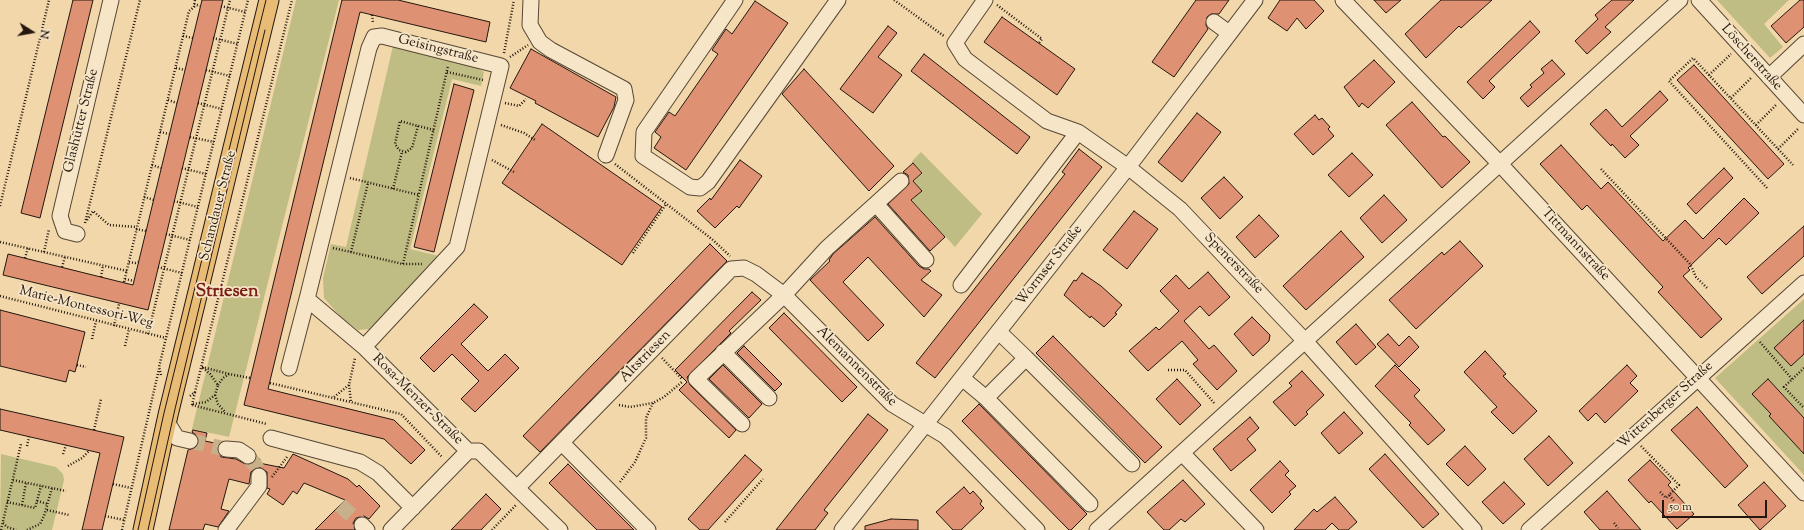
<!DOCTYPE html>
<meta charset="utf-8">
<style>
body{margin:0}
#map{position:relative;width:1804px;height:530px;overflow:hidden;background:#f1d7a9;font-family:"Sorts Mill Goudy",serif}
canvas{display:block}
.north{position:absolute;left:12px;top:12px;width:40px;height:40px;-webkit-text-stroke:3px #f6e5c7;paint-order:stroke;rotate:101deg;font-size:11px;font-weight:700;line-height:16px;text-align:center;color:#24170f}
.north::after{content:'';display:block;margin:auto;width:14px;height:18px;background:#24170f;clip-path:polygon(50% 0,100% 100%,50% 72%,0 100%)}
.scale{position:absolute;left:1662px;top:500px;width:105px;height:18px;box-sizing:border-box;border:2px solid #24170f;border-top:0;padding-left:5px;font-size:12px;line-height:14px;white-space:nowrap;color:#24170f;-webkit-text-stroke:3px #f6e5c7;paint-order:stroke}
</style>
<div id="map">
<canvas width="1804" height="530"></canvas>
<div class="north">N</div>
<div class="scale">50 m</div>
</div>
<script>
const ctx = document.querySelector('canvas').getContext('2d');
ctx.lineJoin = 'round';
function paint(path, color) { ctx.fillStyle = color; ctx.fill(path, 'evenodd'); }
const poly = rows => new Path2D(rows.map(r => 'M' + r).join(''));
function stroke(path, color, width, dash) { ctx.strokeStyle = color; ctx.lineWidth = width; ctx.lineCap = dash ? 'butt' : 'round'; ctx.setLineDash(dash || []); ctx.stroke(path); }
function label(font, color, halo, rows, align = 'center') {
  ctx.font = font + ' "Sorts Mill Goudy",serif'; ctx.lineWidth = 3.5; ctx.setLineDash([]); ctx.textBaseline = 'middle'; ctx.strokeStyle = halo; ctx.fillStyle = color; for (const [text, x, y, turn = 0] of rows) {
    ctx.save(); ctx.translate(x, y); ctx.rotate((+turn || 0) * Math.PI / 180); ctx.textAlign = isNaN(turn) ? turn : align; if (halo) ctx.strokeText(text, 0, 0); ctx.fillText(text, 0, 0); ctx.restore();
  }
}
paint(poly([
 [296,0,339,0,229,437,192,429],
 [1717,0,1789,0,1764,24,1783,47,1770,58],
 [393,46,476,67,484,72,481,86,452,79,410,249,439,256,371,329,358,330,341,317,324,298,323,278,331,244,346,247],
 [921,152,982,214,955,247,912,200,922,191,914,181,923,173,912,161],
 [1804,299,1804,475,1715,378],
 [1,454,56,467,63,474,64,480,52,530,0,530]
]), '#c0bd84');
const building = poly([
 [73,0,93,0,40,218,21,213,73,0],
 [202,0,223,0,148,310,3,275,8,254,133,285,202,0],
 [342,0,398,0,490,22,486,42,360,12,268,389,394,420,425,450,411,464,384,439,244,405,342,0],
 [1196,0,1229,0,1219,14,1211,14,1207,17,1206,25,1208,29,1174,77,1152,62,1196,0],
 [1280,0,1314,0,1324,11,1306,29,1297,18,1287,31,1268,18,1280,0],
 [1374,0,1401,0,1386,13,1374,0],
 [1441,0,1492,0,1461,28,1459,26,1426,58,1405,34,1441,0],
 [1612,0,1634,0,1605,27,1611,32,1587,54,1575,41,1598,19,1595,15,1612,0],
 [1800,0,1804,0,1804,27,1786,43,1771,26,1800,0],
 [755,1,788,23,686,170,654,148,661,137,655,132,669,112,675,116,718,54,712,50,726,29,732,34,755,1],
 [1002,17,1075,69,1057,95,984,42,1002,17],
 [1530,21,1540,32,1489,81,1495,87,1483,99,1467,82,1530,21],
 [888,26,897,33,878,57,902,75,873,113,840,89,888,26],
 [531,49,616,97,614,107,598,137,535,103,536,101,510,88,531,49],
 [924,54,1030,137,1017,154,911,71,924,54],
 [1374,60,1395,82,1368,108,1362,103,1359,107,1344,87,1374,60],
 [1552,60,1565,74,1528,107,1520,98,1532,87,1530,85,1544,73,1541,69,1552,60],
 [1694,65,1784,164,1768,179,1677,80,1694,65],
 [804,69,894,166,869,191,782,94,804,69],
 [454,84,474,90,434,252,414,247,454,84],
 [1660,91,1668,100,1630,136,1639,145,1625,158,1612,144,1611,146,1590,124,1606,109,1622,127,1660,91],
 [1412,102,1443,137,1445,136,1470,162,1442,188,1386,125,1412,102],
 [1197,113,1221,132,1182,182,1158,162,1197,113],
 [1315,115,1319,120,1322,118,1330,127,1328,129,1334,136,1313,155,1294,134,1315,115],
 [542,124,662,207,622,265,502,183,542,124],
 [1561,145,1601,189,1608,182,1663,241,1685,220,1703,239,1744,198,1759,213,1726,245,1719,238,1688,268,1690,270,1683,276,1722,319,1701,338,1658,292,1663,287,1587,205,1582,210,1540,164,1561,145],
 [1079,149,1102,167,935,378,916,363,1065,174,1062,172,1079,149],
 [1352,153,1373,175,1349,197,1328,175,1352,153],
 [740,160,762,176,739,208,737,206,715,228,697,211,710,198,711,200,740,160],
 [913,163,922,173,913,181,922,191,911,200,945,237,930,251,888,204,909,184,908,175,903,172,913,163],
 [1724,168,1733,178,1696,214,1687,204,1724,168],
 [1224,177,1243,197,1220,219,1201,198,1224,177],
 [1384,195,1407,220,1382,243,1360,218,1384,195],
 [1134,211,1158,229,1127,269,1103,250,1134,211],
 [1259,215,1279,236,1255,258,1236,237,1259,215],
 [875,217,919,266,924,269,929,269,931,271,921,280,942,295,924,317,868,257,843,282,884,325,868,341,810,280,830,261,829,260,833,254,875,217],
 [1804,226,1804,256,1762,294,1747,277,1804,226],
 [1341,231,1364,257,1306,310,1283,286,1341,231],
 [1460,241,1483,266,1416,329,1389,300,1442,252,1444,255,1460,241],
 [710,244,727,261,540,452,523,436,710,244],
 [1208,272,1230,297,1209,316,1200,306,1184,321,1209,349,1214,345,1237,371,1217,390,1193,364,1198,360,1182,341,1148,371,1129,351,1156,327,1159,330,1179,311,1160,291,1176,275,1189,289,1208,272],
 [1082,273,1101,286,1122,305,1115,313,1117,314,1104,327,1091,316,1090,318,1064,295,1074,280,1076,281,1082,273],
 [752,292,761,300,729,331,731,333,687,377,690,385,736,430,729,438,679,390,687,382,675,370,752,292],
 [474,304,488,317,461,344,488,371,505,354,519,368,475,412,461,399,479,381,452,354,434,372,420,358,474,304],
 [0,310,85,332,75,372,69,370,66,382,0,366,0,310],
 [784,313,857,387,842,402,769,328,784,313],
 [1252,317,1270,335,1269,341,1253,356,1234,334,1252,317],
 [1804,320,1804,354,1791,366,1774,348,1804,320],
 [1356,324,1376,347,1356,365,1336,342,1356,324],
 [1388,334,1399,346,1409,336,1419,347,1399,367,1377,344,1388,334],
 [1053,336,1162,447,1145,463,1036,353,1053,336],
 [744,346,782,384,775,391,737,353,744,346],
 [1485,351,1506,374,1503,376,1537,411,1513,434,1491,412,1497,407,1464,372,1485,351],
 [723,365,762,404,749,418,709,379,723,365],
 [1395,365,1420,390,1414,396,1445,430,1428,445,1409,425,1411,423,1375,386,1395,365],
 [1627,365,1637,376,1630,383,1638,391,1605,423,1596,413,1588,421,1579,411,1627,365],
 [1302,371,1324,395,1306,412,1308,414,1295,426,1273,402,1292,386,1289,383,1302,371],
 [1177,379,1201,405,1180,425,1156,399,1177,379],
 [1768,379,1804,418,1804,454,1769,416,1771,414,1752,394,1768,379],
 [979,404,1087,514,1071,530,1069,530,962,421,979,404],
 [1697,407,1748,466,1725,488,1671,430,1697,407],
 [0,409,124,437,102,530,82,530,100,453,0,430,0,409],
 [1344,412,1363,433,1339,454,1321,433,1344,412],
 [868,414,888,430,824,510,828,513,815,530,776,530,868,414],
 [1250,417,1259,428,1247,439,1256,450,1231,471,1213,449,1250,417],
 [193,430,207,433,205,441,219,444,217,449,221,457,236,459,247,465,252,464,257,458,260,459,259,463,284,468,293,454,348,479,357,487,359,485,380,506,369,519,364,516,356,518,353,523,355,530,315,530,345,500,304,483,297,494,293,491,283,505,267,494,270,489,267,488,267,472,259,467,251,472,249,484,229,479,221,509,229,511,218,527,205,524,203,530,169,530,188,450,196,447,199,443,196,435,192,432,193,430],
 [1549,436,1573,463,1548,486,1524,459,1549,436],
 [1465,446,1486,469,1468,486,1446,464,1465,446],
 [1385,454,1439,514,1423,528,1369,469,1385,454],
 [745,455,762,470,708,530,700,530,688,519,745,455],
 [1650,460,1671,482,1668,485,1694,514,1677,529,1651,501,1649,503,1628,480,1650,460],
 [1280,461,1289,471,1285,475,1296,486,1289,492,1291,494,1272,513,1250,490,1280,461],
 [568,464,634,530,597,530,549,483,568,464],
 [1183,480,1205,504,1185,522,1181,519,1169,530,1164,530,1147,512,1183,480],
 [1504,482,1525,504,1503,524,1482,502,1504,482],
 [1764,482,1786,506,1760,530,1738,505,1764,482],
 [964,487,970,494,973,491,982,501,980,504,984,508,961,530,953,530,936,512,964,487],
 [1607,491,1641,530,1600,530,1584,512,1607,491],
 [486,494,501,509,481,530,451,530,486,494],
 [1335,497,1357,522,1348,530,1339,530,1332,523,1325,530,1294,530,1314,509,1317,512,1335,497],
 [891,519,918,520,918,530,865,530,865,526,891,519]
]);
paint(building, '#de9273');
stroke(building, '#24170f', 1);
stroke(poly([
 [190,441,226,449],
 [248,456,256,466,259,476],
 [340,505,362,525]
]), '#c8b18a', 15, [15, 8]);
const minor = poly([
 [531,0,530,25,540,42,551,50,624,89,626,100,606,155],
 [735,0,644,132,643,156,690,187,700,188,708,182,838,0],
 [985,0,955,43,965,59,1047,121,1078,132,1128,167,1180,209,1305,341,1474,530],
 [1343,0,1500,164,1804,493],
 [1699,0,1804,115],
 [1214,22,1229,33],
 [1769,77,1804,44],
 [876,204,926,260],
 [77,234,65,231,60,216,111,0],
 [961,285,1078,132],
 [364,347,457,247,501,66,382,36,374,37,369,48,307,299,364,347,468,451,479,451,560,530],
 [723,352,769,398],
 [1026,358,1132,464],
 [289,368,307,299],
 [962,378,986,398,1026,358,999,332],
 [986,398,1090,504],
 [167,422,177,438,190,441],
 [742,424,696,379,784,295,827,248,901,181],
 [271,438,360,462,378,473,413,508],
 [562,443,648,530],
 [226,449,239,450,248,456],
 [1182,453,1256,530],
 [517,488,731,269,744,268,756,274,784,295,892,404,945,436,1037,530],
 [362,525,367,530],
 [226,530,259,486,259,476],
 [391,530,468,451],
 [842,530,1128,167,1255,0],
 [1097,530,1680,0],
 [1529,530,1804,283]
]);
const major = poly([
 [143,530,168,415,269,0]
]);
stroke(minor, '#574736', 17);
stroke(major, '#24170f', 21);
stroke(poly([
 [894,0,944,36],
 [194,4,200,6],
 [997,5,1042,39,1039,43],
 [221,6,245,12],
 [372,15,373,23],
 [183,36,193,38],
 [213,38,238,44],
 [504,53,514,0],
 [510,57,528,45],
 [176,68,185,70],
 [206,70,230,76],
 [447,72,483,80],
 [1709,75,1731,54],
 [1731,98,1752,77],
 [168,100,177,103],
 [198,103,222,109],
 [505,103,519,106,526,99],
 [501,125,524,133,535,140],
 [1756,125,1777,104],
 [418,126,412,148,406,152,399,150,395,144,400,121,418,126,434,130],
 [160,132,169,134],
 [190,137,214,142],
 [1778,149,1799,128],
 [492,160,514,172],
 [615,164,713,240,730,256],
 [152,165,161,168],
 [182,168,206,174],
 [1601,169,1690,264,1696,277,1707,288],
 [350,178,419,195],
 [1767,188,1669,81,1693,58,1793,165],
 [393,189,402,152],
 [144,197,154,200],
 [174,201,198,207],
 [0,206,49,0],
 [87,220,93,211,109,225,137,227],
 [85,223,140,0],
 [136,229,146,231],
 [166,234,190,240],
 [0,242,127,271],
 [333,248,403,264,422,264],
 [44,252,49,229],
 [351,252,368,183],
 [633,253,666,204],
 [25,258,28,248],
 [129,262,135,263,139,262],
 [403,264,448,66],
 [62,267,65,257],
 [158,267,182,273],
 [101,277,103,266],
 [125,279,134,281],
 [124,282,189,11,194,7,195,0],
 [0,296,166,338],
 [114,326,119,304],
 [148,334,230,0],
 [92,339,96,321],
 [1760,342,1792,379],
 [125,346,129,329],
 [662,358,682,379],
 [77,365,86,367],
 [202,367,229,374],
 [1804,368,1784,387,1804,408],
 [1168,370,1185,370,1215,404],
 [161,375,159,367,248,0],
 [270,383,401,414,442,457],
 [218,385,223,378,229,374,250,378],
 [349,385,351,402],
 [215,395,218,404,225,412],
 [190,396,195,392,292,0],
 [334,397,349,385,355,358],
 [193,404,206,402,215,395,218,385,210,374,202,367],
 [192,405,267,424],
 [192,405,195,392],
 [619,405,630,407,653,403,664,397,682,382],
 [94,430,101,399],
 [27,446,29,437],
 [1641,446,1679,485,1669,495,1675,502],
 [63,454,66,445],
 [68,466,82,458,89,451],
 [272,477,287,457],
 [13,480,66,491],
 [620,482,635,462,646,438,646,418,653,403],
 [113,484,131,488],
 [1660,492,1666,498,1669,495],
 [37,501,41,486],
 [7,502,35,508,37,501,48,504],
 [22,505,26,483],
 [47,510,69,515],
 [105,516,124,520],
 [725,522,763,479],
 [3,523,7,527,16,530],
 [1614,523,1618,528],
 [1,530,21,444],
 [27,530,40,524,44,516,52,488],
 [122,530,159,369],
 [492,530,516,505]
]), '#24170f', 2.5, [1, 2]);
stroke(minor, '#f6e5c7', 15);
stroke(major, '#e8bc74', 19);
stroke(poly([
 [138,530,164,413,266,0],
 [148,530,175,409,265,30]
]), '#24170f', 1);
label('14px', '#24170f', '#f6e5c7', [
 ["Geisingstraße",438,50,14],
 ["Löscherstraße",1751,58,48],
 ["Glashütter Straße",82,121,-76],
 ["Schandauer Straße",219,206,-76],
 ["Tittmannstraße",1575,245,47],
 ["Spenerstraße",1233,264,46],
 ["Wormser Straße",1050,266,-52],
 ["Marie-Montessori-Weg",86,308,14],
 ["Altstriesen",646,357,-46],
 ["Alemannenstraße",856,367,45],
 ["Rosa-Menzer-Straße",417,400,45],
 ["Wittenberger Straße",1666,406,-42]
]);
label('bold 18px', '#7a1f14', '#f6e5c7', [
 ["Striesen",227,293]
]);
</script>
